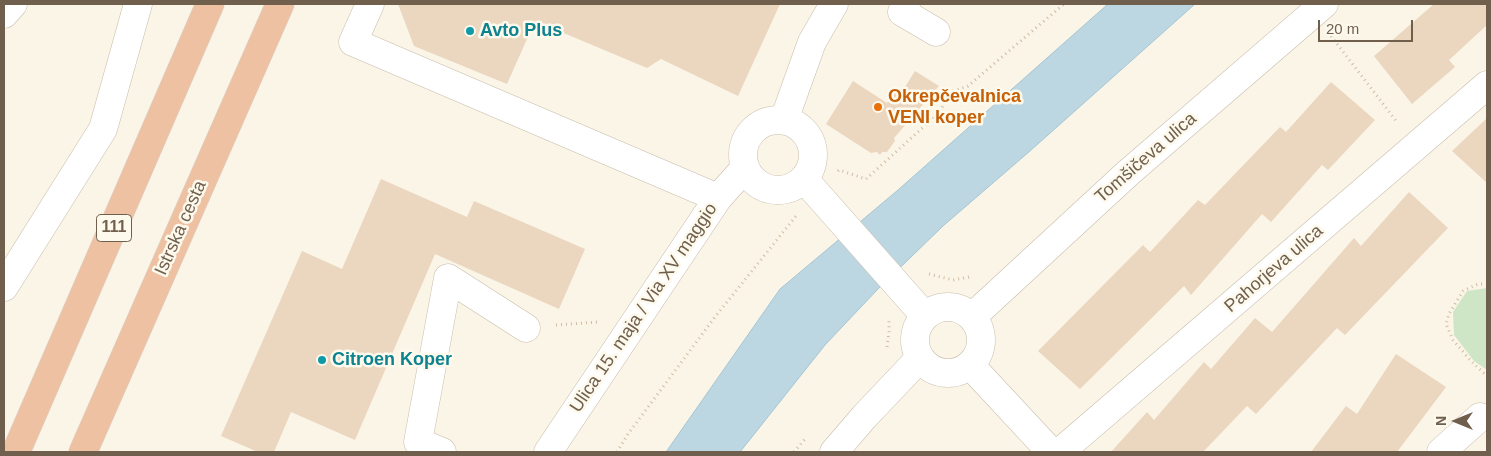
<!DOCTYPE html>
<meta charset="utf-8">
<style>
body{margin:0}
#map{position:relative;width:1491px;height:456px;overflow:hidden;background:#faf5e6;font-family:Arial,sans-serif}
canvas{display:block}
.frame{position:absolute;inset:0;border:5px solid #715f4d;pointer-events:none}
.north{position:absolute;left:1431px;top:396px;width:50px;height:50px;-webkit-text-stroke:4px #fdf9ec;paint-order:stroke;rotate:270deg;font-size:14px;font-weight:700;line-height:20px;text-align:center;color:#715f4d}
.north::after{content:'';display:block;margin:auto;width:18px;height:22px;background:#715f4d;clip-path:polygon(50% 0,100% 100%,50% 72%,0 100%)}
.scale{position:absolute;left:1318px;top:20px;width:95px;height:22px;box-sizing:border-box;border:2px solid #715f4d;border-top:0;padding-left:6px;font-size:15px;line-height:18px;white-space:nowrap;color:#715f4d;-webkit-text-stroke:4px #fdf9ec;paint-order:stroke}
</style>
<div id="map">
<canvas width="1491" height="456"></canvas>
<div class="frame"></div>
<div class="north">N</div>
<div class="scale">20 m</div>
</div>
<script>
const ctx = document.querySelector('canvas').getContext('2d');
ctx.lineJoin = 'round';
function paint(path, color) { ctx.fillStyle = color; ctx.fill(path, 'evenodd'); }
const poly = rows => new Path2D(rows.map(r => 'M' + r).join(''));
function stroke(path, color, width, dash) { ctx.strokeStyle = color; ctx.lineWidth = width; ctx.lineCap = dash ? 'butt' : 'round'; ctx.setLineDash(dash || []); ctx.stroke(path); }
function label(font, color, halo, rows, align = 'center') {
  ctx.font = font + ' Arial,sans-serif'; ctx.lineWidth = 5; ctx.setLineDash([]); ctx.textBaseline = 'middle'; ctx.strokeStyle = halo; ctx.fillStyle = color; for (const [text, x, y, turn = 0] of rows) {
    ctx.save(); ctx.translate(x, y); ctx.rotate((+turn || 0) * Math.PI / 180); ctx.textAlign = isNaN(turn) ? turn : align; if (halo) ctx.strokeText(text, 0, 0); ctx.fillText(text, 0, 0); ctx.restore();
  }
}
paint(poly([
 [1487,288,1487,370,1474,361,1454,335,1453,312,1467,291]
]), '#cfe6c6');
const water = poly([
 [1108,4,1195,4,1030,151,943,226,878,289,825,345,740,452,666,452,780,289,898,190,1108,4]
]);
paint(water, '#bdd7e2');
stroke(water, '#a4c5d3', 1);
paint(poly([
 [398,4,780,4,738,96,661,59,647,68,535,21,507,84,414,46],
 [1434,4,1487,4,1487,25,1449,60,1455,67,1412,104,1374,56],
 [915,71,939,86,894,138,895,141,887,152,882,152,880,155,877,152,871,153,826,124,853,81,887,103,894,91,900,95],
 [1331,82,1375,120,1328,170,1322,165,1271,222,1262,214,1191,295,1184,286,1080,389,1038,351,1143,245,1150,252,1198,200,1205,205,1280,127,1286,132],
 [1487,118,1487,183,1452,151],
 [381,179,467,217,474,201,585,249,559,309,435,254,355,440,291,412,274,452,258,452,221,436,302,251,342,269],
 [1409,192,1448,228,1345,335,1337,328,1256,414,1247,406,1203,452,1111,452,1147,412,1154,420,1204,362,1211,369,1255,318,1272,332,1354,238,1361,246],
 [1396,354,1446,387,1397,452,1311,452,1346,406,1357,414]
]), '#ebd6bf');
const minor = poly([
 [370,4,353,42,718,198],
 [906,4,902,12,936,32],
 [4,14,13,4],
 '743 155a35 35 0 1 1 70 0a35 35 0 1 1-70 0Z',
 [784,120,812,42,834,4],
 [804,179,925,316],
 [4,287,103,129,138,4],
 '915 340a33 33 0 1 1 66 0a33 33 0 1 1-66 0Z',
 [972,317,1128,173,1324,4],
 [970,365,1051,452],
 [442,452,418,442,448,278,526,328],
 [548,452,718,198,745,168],
 [834,452,864,417,920,358],
 [1060,452,1487,85],
 [1441,452,1480,417]
]);
const highway = poly([
 [16,452,210,4],
 [83,452,280,4]
]);
stroke(minor, '#c8bcab', 29);
stroke(highway, '#dad5d1', 29);
stroke(poly([
 [1331,36,1397,122],
 [838,171,839,170,866,179,940,112,947,96,951,92,968,86,1064,4],
 [929,274,953,280,969,277],
 [1487,284,1478,284,1463,291,1449,314,1446,324,1453,340,1471,361,1487,376],
 [556,325,598,322],
 [887,347,889,332,889,321],
 [617,452,628,434,715,317,796,216],
 [794,452,805,439]
]), '#d2bca4', 3, [1, 4]);
stroke(minor, '#fff', 28);
stroke(highway, '#eec1a3', 28);
for (const [x, y, r, color] of [
 [470,31,5,"#0f9aa8"],
 [878,107,5,"#e8710a"],
 [322,360,5,"#0f9aa8"]
]) { const dot = new Path2D(); dot.arc(x, y, r, 0, 2 * Math.PI); ctx.fillStyle = color; ctx.fill(dot); stroke(dot, '#fdf9ec', 2); }
for (const [x, y, w] of [
 [114,228,35]
]) { const box = new Path2D(); box.roundRect(x - w / 2, y - 13.5, w, 27, 4); ctx.fillStyle = '#fdf9ec'; ctx.fill(box); stroke(box, '#715f4d', 1); }
label('bold 16px', '#715f4d', null, [
 ["111",114,228]
]);
label('bold 18px', '#0d838f', '#fdf9ec', [
 ["Avto Plus",480,31],
 ["Citroen Koper",332,360]
], 'left');
label('bold 18px', '#c56008', '#fdf9ec', [
 ["Okrepčevalnica",888,97],
 ["VENI koper",888,118]
], 'left');
label('18px', '#715f4d', '#fdf9ec', [
 ["Tomšičeva ulica",1146,158,-41],
 ["Istrska cesta",181,228,-66],
 ["Pahorjeva ulica",1274,269,-41],
 ["Ulica 15. maja / Via XV maggio",644,308,-56]
]);
</script>
